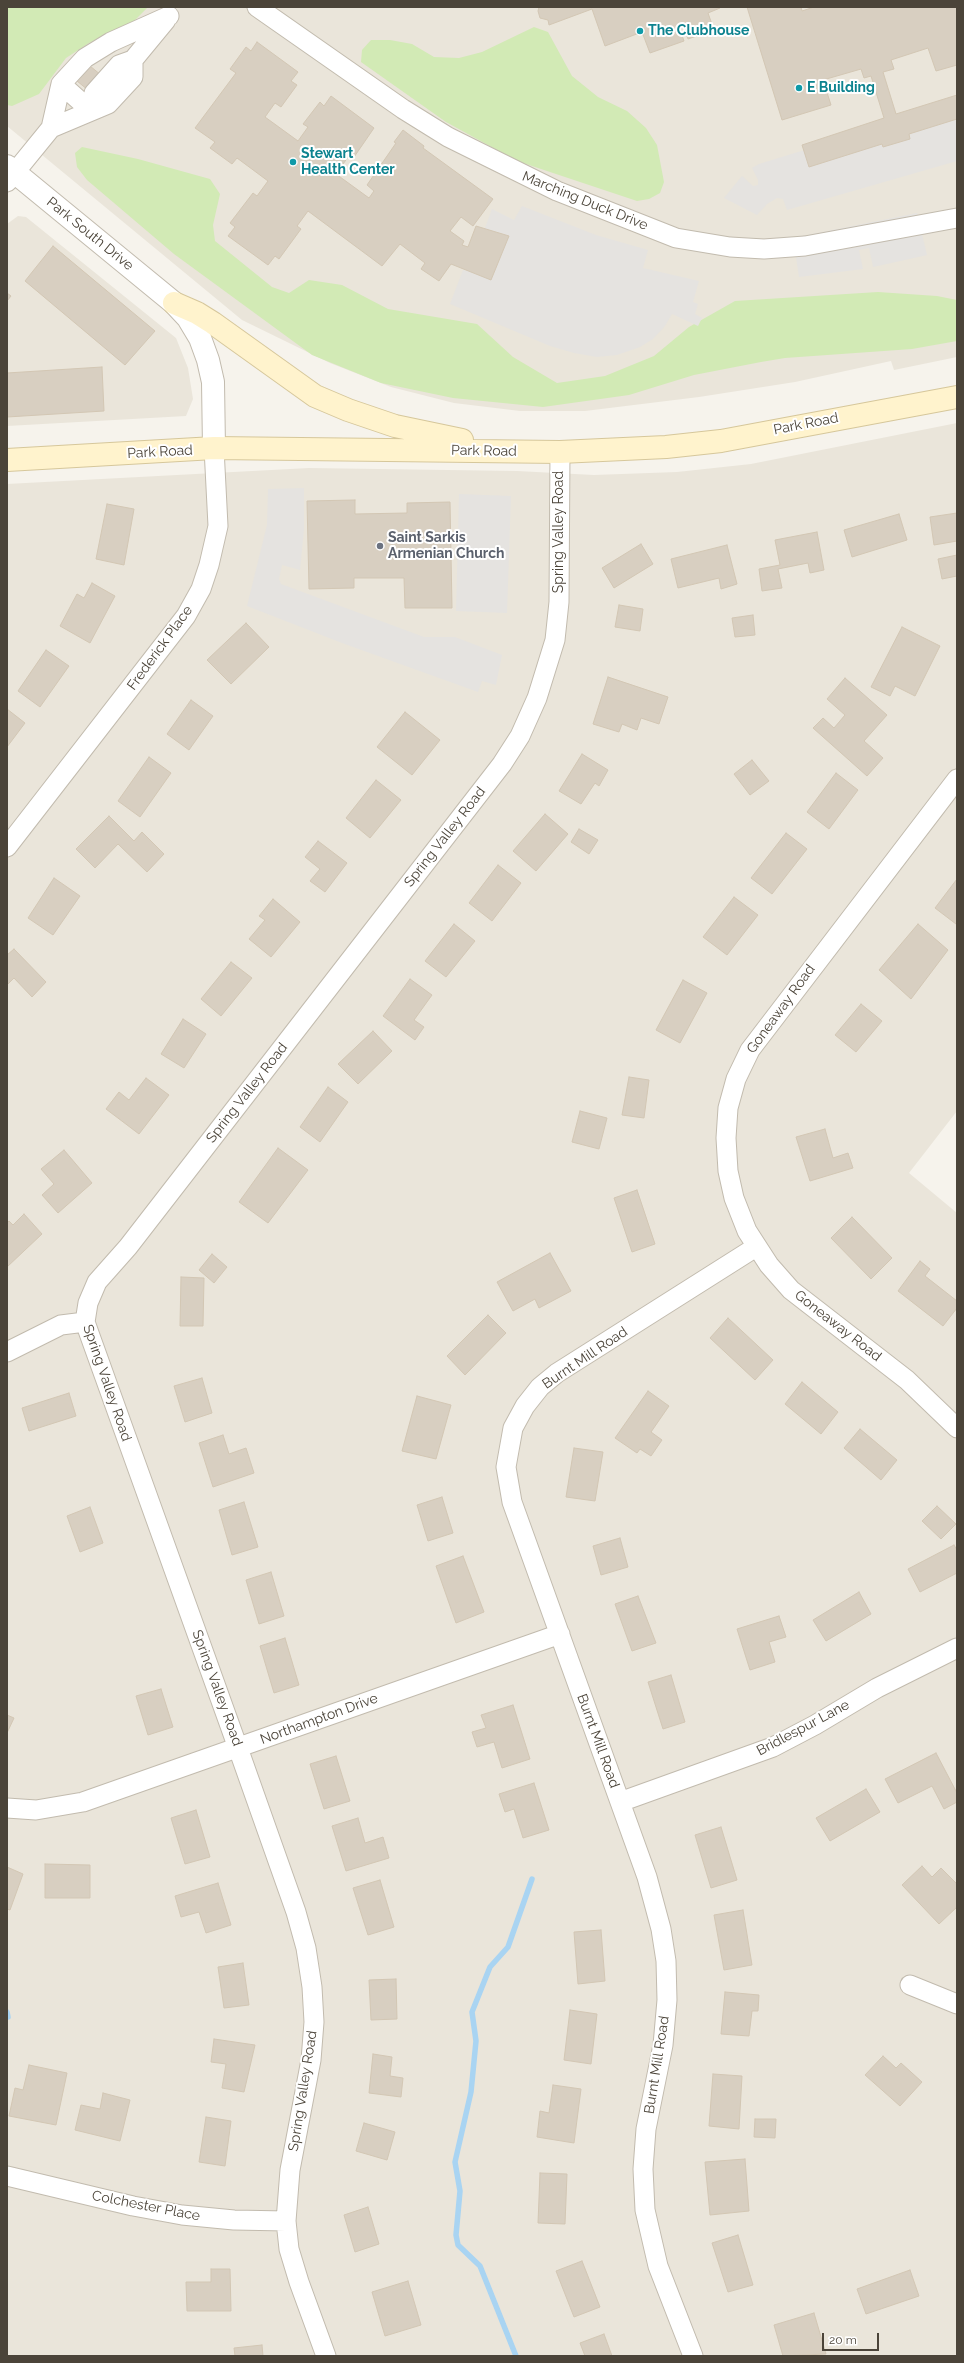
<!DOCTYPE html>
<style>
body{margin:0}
#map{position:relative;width:964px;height:2363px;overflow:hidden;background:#f6f3ec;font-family:Raleway,sans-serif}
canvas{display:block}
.frame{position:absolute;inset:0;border:8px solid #4b4439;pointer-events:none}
.scale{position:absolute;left:822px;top:2333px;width:57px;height:18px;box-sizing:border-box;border:2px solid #4b4439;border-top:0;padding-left:5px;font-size:12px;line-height:14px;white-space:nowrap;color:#4b4439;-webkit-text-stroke:3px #fff;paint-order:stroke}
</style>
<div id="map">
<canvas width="964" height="2363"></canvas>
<div class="frame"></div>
<div class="scale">20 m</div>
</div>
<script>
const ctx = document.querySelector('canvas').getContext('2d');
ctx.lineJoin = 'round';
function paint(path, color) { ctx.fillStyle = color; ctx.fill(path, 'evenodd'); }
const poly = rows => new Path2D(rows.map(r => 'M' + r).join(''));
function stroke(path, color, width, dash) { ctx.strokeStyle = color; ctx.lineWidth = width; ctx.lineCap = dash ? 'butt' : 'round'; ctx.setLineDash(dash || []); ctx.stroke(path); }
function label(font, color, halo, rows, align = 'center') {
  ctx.font = font + ' Raleway,sans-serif'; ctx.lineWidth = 4; ctx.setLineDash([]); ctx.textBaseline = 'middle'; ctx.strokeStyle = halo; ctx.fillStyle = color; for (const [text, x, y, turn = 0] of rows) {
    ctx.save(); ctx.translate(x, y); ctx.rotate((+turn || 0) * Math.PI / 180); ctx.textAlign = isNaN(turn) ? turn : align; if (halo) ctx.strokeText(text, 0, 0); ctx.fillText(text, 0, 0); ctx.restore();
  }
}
paint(poly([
 [7,7,957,7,957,357,894,370,891,361,795,382,699,397,585,411,520,411,454,403,391,387,330,363,242,320,7,126],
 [18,216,26,217,176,338,188,368,193,399,186,416,7,426,7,224],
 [957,423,957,1111,909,1173,957,1213,957,2356,7,2356,7,484,309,468,517,471,594,475,677,472,751,464]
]), '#eae5da');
paint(poly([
 [7,7,148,7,134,21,89,43,66,58,39,94,12,106,7,105],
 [534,27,548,32,572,76,598,97,627,111,646,128,657,145,664,182,660,193,649,199,637,201,517,161,446,122,361,62,362,50,371,40,390,40,412,44,434,57,459,58,482,52],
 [82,147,138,159,210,179,220,194,213,225,215,241,272,287,289,293,309,280,342,285,388,309,477,324,513,357,557,383,605,376,654,356,689,327,735,301,878,292,937,296,957,300,957,341,912,349,785,358,761,362,694,375,629,395,543,407,453,398,381,383,312,355,174,254,87,180,77,167,75,153]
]), '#d2eab5');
paint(poly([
 [957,103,957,161,787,210,783,199,777,198,767,204,757,215,724,198,742,176,753,186,758,185,758,180,752,168,759,164],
 [522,206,596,235,648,250,643,268,699,281,693,302,698,304,695,314,702,318,698,326,672,314,665,326,653,339,640,347,617,355,597,357,574,353,550,346,450,304,463,270,469,271,492,209,514,220],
 [917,213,927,255,873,267,869,248,859,250,863,269,799,277,793,238],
 [304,488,304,529,300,570,282,565,279,579,281,584,424,637,455,637,502,655,496,685,482,681,478,692,342,643,247,606,267,525,268,489],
 [459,494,511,496,507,613,456,611]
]), '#e5e3e0');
stroke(poly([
 [7,2012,8,2017],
 [516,2356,480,2266,458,2245,456,2235,460,2191,455,2162,471,2092,476,2041,472,2012,490,1967,508,1947,532,1879]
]), '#a9d4f2', 5.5);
const building = poly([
 [539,7,720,7,720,8,708,13,714,30,688,39,682,23,678,24,684,41,650,53,642,32,605,46,592,9,549,25,548,20,540,18,538,11,539,7],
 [747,7,801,7,802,11,814,7,957,7,957,65,936,71,928,48,891,60,894,69,883,72,896,114,957,95,957,119,909,134,910,139,883,147,882,144,809,167,802,145,884,118,871,76,864,78,861,69,823,80,831,105,782,120,747,7],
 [257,42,298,72,291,81,297,85,281,107,275,103,265,117,298,141,308,127,303,124,320,102,324,106,331,96,374,128,352,160,348,157,336,174,369,198,374,191,367,185,396,143,394,142,403,130,424,146,423,148,493,199,473,226,461,217,450,231,464,241,462,245,468,247,476,226,509,236,491,280,451,264,439,281,421,269,425,263,400,244,382,266,308,211,297,226,301,229,279,259,275,256,268,265,228,236,235,227,230,223,253,193,257,196,268,181,237,158,232,164,210,148,215,142,195,128,236,73,230,69,246,47,251,51,257,42],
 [90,66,101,75,88,90,77,81,90,66],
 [53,246,155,331,125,365,25,281,53,246],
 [7,293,11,296,7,301,7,293],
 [102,367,104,411,7,417,7,373,102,367],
 [355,500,355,514,407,513,407,503,450,502,452,608,405,608,404,578,354,578,354,588,309,589,307,501,355,500],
 [107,504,134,509,124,565,96,559,107,504],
 [957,513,957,541,934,545,930,517,957,513],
 [899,514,907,540,852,557,844,530,899,514],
 [817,532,824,570,810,573,808,563,778,569,782,588,762,591,759,569,780,565,775,540,817,532],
 [641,544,653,564,614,588,602,568,641,544],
 [727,545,737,584,721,589,719,578,678,588,671,559,727,545],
 [957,555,957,576,942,579,938,559,957,555],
 [92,583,115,596,90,643,60,626,77,594,84,598,92,583],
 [619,605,643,609,640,631,615,627,619,605],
 [753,615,755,635,735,637,732,618,753,615],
 [246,623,269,647,231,684,207,660,246,623],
 [902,627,940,646,915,696,895,686,890,696,871,687,902,627],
 [46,650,69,666,40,707,18,691,46,650],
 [608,677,668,697,659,724,641,718,637,730,622,724,619,732,593,724,608,677],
 [845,678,887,715,864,741,883,758,867,776,813,728,823,718,834,728,845,715,827,699,845,678],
 [191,700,213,716,189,750,167,734,191,700],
 [7,709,25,723,7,747,7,709],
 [405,712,440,740,412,775,377,747,405,712],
 [582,754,608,770,599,786,595,783,581,804,559,791,582,754],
 [149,757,171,773,140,817,118,801,149,757],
 [752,760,769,781,750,795,734,774,752,760],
 [836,773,858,790,829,829,807,812,836,773],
 [376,780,401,800,370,838,346,818,376,780],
 [545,814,568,834,536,871,513,851,545,814],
 [109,816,134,841,142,832,164,854,147,872,118,844,95,868,76,849,109,816],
 [579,829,598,840,589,854,571,842,579,829],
 [786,833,807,849,772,894,751,878,786,833],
 [318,841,347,863,325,892,310,881,320,869,305,857,318,841],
 [498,865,521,883,492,921,469,903,498,865],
 [54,878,80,896,53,935,28,918,54,878],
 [957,879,957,923,956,924,935,908,957,879],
 [734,897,758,915,727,955,703,937,734,897],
 [273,899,300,922,271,957,249,939,265,920,259,916,273,899],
 [454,924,475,941,446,977,425,961,454,924],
 [918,924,948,950,911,999,879,970,918,924],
 [14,949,46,982,32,997,14,978,7,985,7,955,14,949],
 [231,962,252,978,221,1016,201,999,231,962],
 [410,979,432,995,414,1020,424,1027,415,1040,383,1016,410,979],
 [683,980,707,993,680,1043,656,1030,683,980],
 [861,1004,882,1021,856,1052,835,1035,861,1004],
 [183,1019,206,1034,184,1068,161,1054,183,1019],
 [373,1031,392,1051,358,1084,338,1064,373,1031],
 [629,1077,649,1080,644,1118,622,1115,629,1077],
 [146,1078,169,1095,139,1134,106,1109,119,1092,129,1100,146,1078],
 [328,1087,348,1102,320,1142,300,1127,328,1087],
 [580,1111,607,1118,599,1149,572,1142,580,1111],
 [825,1129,833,1158,848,1153,853,1168,810,1181,796,1137,825,1129],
 [278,1148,308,1170,268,1223,239,1202,278,1148],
 [64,1150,92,1183,58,1213,42,1195,54,1184,41,1169,64,1150],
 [637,1190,655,1244,632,1252,614,1198,637,1190],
 [24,1214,42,1234,7,1267,7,1223,9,1221,13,1225,24,1214],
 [852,1217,892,1258,871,1279,831,1238,852,1217],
 [550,1253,571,1291,539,1308,535,1299,513,1311,497,1282,550,1253],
 [212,1254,227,1267,214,1283,199,1270,212,1254],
 [920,1261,930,1269,925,1276,957,1301,957,1308,943,1326,898,1291,920,1261],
 [181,1277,204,1278,203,1326,180,1326,181,1277],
 [488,1315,506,1333,465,1375,447,1356,488,1315],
 [728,1318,773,1360,755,1380,710,1338,728,1318],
 [202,1378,212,1413,185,1422,174,1386,202,1378],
 [802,1382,838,1412,821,1434,785,1404,802,1382],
 [648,1391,669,1406,651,1432,662,1440,651,1456,640,1449,637,1453,615,1438,648,1391],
 [69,1393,76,1416,29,1431,22,1408,69,1393],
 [417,1396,451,1405,436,1459,402,1451,417,1396],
 [860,1429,897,1460,881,1480,844,1448,860,1429],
 [223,1435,229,1454,246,1448,254,1473,213,1487,199,1443,223,1435],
 [574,1448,603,1452,595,1501,566,1497,574,1448],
 [442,1497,453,1533,428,1541,417,1505,442,1497],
 [244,1502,258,1547,232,1555,219,1510,244,1502],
 [937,1506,956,1524,941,1539,922,1521,937,1506],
 [90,1507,103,1543,80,1552,67,1516,90,1507],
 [620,1538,628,1567,601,1575,593,1546,620,1538],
 [954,1545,957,1550,957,1573,920,1592,908,1569,954,1545],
 [463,1556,484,1612,456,1623,436,1566,463,1556],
 [271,1572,284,1616,259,1624,246,1580,271,1572],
 [859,1592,871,1614,826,1641,813,1620,859,1592],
 [638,1596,656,1643,632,1651,615,1604,638,1596],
 [779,1616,786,1637,769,1642,775,1662,750,1670,737,1629,779,1616],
 [285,1638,299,1685,274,1693,260,1646,285,1638],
 [671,1675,685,1722,663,1729,648,1682,671,1675],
 [161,1689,173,1727,148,1735,136,1696,161,1689],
 [513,1705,530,1759,502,1768,494,1742,477,1747,472,1732,486,1728,481,1715,513,1705],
 [7,1715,14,1718,7,1733,7,1715],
 [936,1753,957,1793,957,1802,944,1809,932,1786,898,1803,885,1779,936,1753],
 [336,1756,350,1801,324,1809,310,1764,336,1756],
 [534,1783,549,1830,523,1838,514,1809,505,1812,499,1794,534,1783],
 [866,1789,880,1812,830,1841,816,1818,866,1789],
 [196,1810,210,1857,185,1864,171,1818,196,1810],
 [358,1818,365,1843,383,1837,389,1858,346,1871,332,1826,358,1818],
 [721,1827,737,1880,711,1888,695,1835,721,1827],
 [45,1864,90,1865,90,1898,45,1898,45,1864],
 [922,1866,932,1877,941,1868,957,1884,957,1907,939,1924,902,1885,922,1866],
 [7,1867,23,1874,10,1910,7,1909,7,1867],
 [380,1880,394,1927,368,1935,353,1888,380,1880],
 [218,1883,231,1925,206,1933,199,1912,181,1917,175,1896,218,1883],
 [743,1910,752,1965,724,1970,714,1915,743,1910],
 [601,1930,605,1981,578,1984,574,1932,601,1930],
 [243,1963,249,2005,224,2008,218,1967,243,1963],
 [396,1979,397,2019,371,2020,369,1980,396,1979],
 [725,1992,759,1995,758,2011,752,2011,749,2036,721,2034,725,1992],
 [570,2010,597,2014,591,2064,564,2060,570,2010],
 [214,2039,255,2045,244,2092,222,2088,226,2064,211,2062,214,2039],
 [373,2054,392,2057,390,2076,403,2078,401,2097,369,2093,373,2054],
 [883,2056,896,2068,901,2063,922,2082,900,2106,865,2075,883,2056],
 [29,2065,67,2073,56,2125,9,2116,15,2088,23,2090,29,2065],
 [713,2074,742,2076,739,2129,709,2126,713,2074],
 [553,2085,581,2089,574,2143,537,2137,540,2111,549,2113,553,2085],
 [103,2093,130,2100,120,2141,75,2130,81,2105,100,2109,103,2093],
 [206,2117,231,2121,225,2166,199,2162,206,2117],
 [755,2119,776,2119,775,2138,754,2137,755,2119],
 [364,2123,395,2132,387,2160,356,2151,364,2123],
 [745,2159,749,2211,710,2215,705,2162,745,2159],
 [540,2173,567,2174,565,2224,538,2223,540,2173],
 [368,2207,379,2244,355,2252,344,2215,368,2207],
 [738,2235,753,2285,728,2292,712,2243,738,2235],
 [582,2261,600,2307,574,2317,556,2271,582,2261],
 [211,2269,230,2269,231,2311,187,2311,186,2282,211,2282,211,2269],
 [910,2270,919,2296,866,2314,857,2289,910,2270],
 [408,2281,421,2325,385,2336,372,2292,408,2281],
 [814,2313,826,2354,783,2356,774,2325,814,2313],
 [604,2334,612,2356,585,2356,580,2343,604,2334],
 [262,2345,263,2356,235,2356,234,2348,262,2345]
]);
paint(building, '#d8cfc1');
stroke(building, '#d3c7b4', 1);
const minor = poly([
 [257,7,403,109,448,137,557,191,676,238,730,247,764,249,805,246,957,218],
 [61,84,91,111],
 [91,111,94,93,119,65,133,60,166,20],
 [51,128,61,84,85,58,111,42,169,16],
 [7,182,51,128,108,104,133,77,133,60],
 [957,779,750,1050,736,1079,728,1108,726,1138,728,1171,734,1198,747,1231,769,1265,791,1290,907,1380,957,1428],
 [7,847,186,616,201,589,209,565,218,526,214,448],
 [7,1352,61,1325,85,1322],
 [620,1802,773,1747,815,1725,877,1688,957,1648],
 [7,1808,36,1810,83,1802,560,1634],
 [910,1985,957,2004],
 [7,2176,133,2206,182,2215,234,2220,286,2221],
 [326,2356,299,2282,289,2249,286,2221,290,2170,311,2060,314,2022,312,1987,306,1948,296,1912,238,1748,85,1322,88,1303,97,1282,128,1247,502,764,520,736,537,698,555,640,559,602,560,452],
 [693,2356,658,2266,645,2210,643,2169,646,2129,663,2045,667,2000,666,1961,661,1929,647,1877,512,1502,506,1467,513,1428,525,1406,540,1387,557,1373,756,1247]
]);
const tertiary = poly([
 [7,166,174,303,188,318,200,338,208,360,213,382,214,448]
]);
const secondary = poly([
 [174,303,197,313,213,323,315,396,348,410,395,426,462,440],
 [7,460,214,448,560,452,666,447,721,441,957,397]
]);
stroke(minor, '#c2bbae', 21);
stroke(tertiary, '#c2bbae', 24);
stroke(secondary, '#d6c79b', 24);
stroke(minor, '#fff', 19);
stroke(tertiary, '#fff', 22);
stroke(secondary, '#fff3cd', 22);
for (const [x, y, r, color] of [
 [640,31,4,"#0f9aa8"],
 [799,88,4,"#0f9aa8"],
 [293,162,4,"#0f9aa8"],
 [380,546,4,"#6b7280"]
]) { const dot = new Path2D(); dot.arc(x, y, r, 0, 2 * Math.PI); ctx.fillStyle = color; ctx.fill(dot); stroke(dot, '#fff', 1.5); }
label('bold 14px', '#0d838f', '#fff', [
 ["The Clubhouse",648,31],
 ["E Building",807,88],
 ["Stewart",301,154],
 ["Health Center",301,170]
], 'left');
label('14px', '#4b4439', '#fff', [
 ["Marching Duck Drive",585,201,22],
 ["Park South Drive",90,234,39],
 ["Park Road",806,424,-11],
 ["Park Road",484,451,1],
 ["Park Road",160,452,-3],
 ["Spring Valley Road",559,532,-90],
 ["Frederick Place",160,648,-54],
 ["Spring Valley Road",445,837,-52],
 ["Goneaway Road",781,1009,-54],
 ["Spring Valley Road",247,1093,-52],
 ["Goneaway Road",838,1326,38],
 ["Burnt Mill Road",585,1358,-34],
 ["Spring Valley Road",107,1383,71],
 ["Spring Valley Road",217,1688,70],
 ["Northampton Drive",319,1719,-20],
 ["Bridlespur Lane",803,1728,-28],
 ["Burnt Mill Road",598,1741,70],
 ["Burnt Mill Road",657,2065,-81],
 ["Spring Valley Road",303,2091,-81],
 ["Colchester Place",146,2206,11]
]);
label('bold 14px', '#5b616d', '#fff', [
 ["Saint Sarkis",388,538],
 ["Armenian Church",388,554]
], 'left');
</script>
